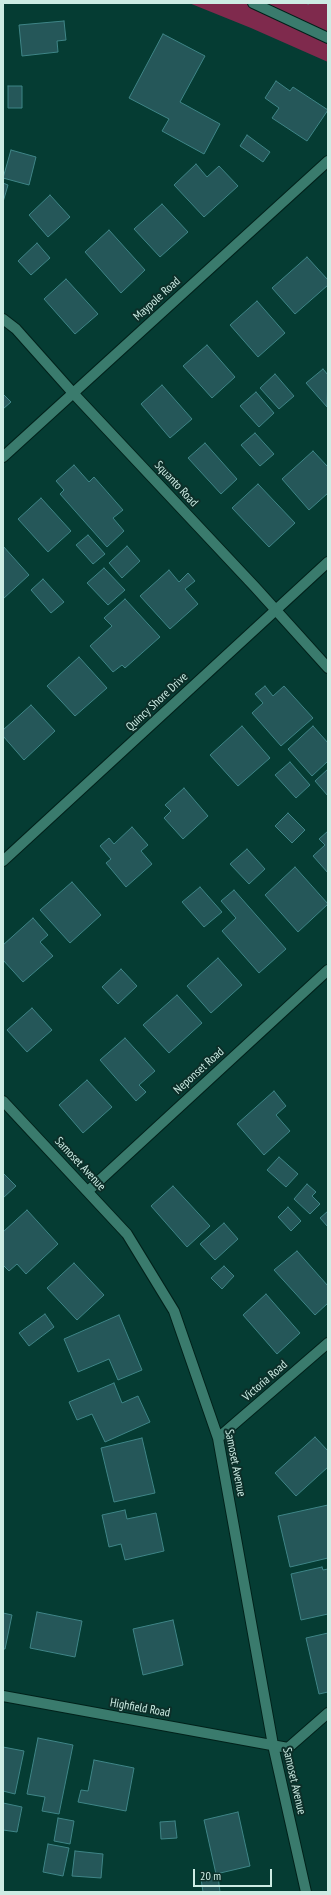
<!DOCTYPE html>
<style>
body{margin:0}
#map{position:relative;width:331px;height:1895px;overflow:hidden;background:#053c33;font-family:"PT Sans Narrow",sans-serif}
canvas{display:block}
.frame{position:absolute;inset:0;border:4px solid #cdece4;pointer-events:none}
.scale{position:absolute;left:193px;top:1869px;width:79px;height:18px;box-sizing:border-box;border:2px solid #cdece4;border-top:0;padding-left:5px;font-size:12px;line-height:14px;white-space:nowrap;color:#cdece4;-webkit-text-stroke:3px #0c2f29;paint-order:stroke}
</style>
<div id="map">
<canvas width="331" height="1895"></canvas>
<div class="frame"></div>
<div class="scale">20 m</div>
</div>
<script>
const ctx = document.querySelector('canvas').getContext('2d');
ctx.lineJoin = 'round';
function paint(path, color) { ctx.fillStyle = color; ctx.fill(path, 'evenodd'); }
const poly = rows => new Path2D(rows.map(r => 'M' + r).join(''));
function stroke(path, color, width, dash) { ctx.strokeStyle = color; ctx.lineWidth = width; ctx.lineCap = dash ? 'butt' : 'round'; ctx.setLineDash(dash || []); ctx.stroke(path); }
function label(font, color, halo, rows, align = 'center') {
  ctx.font = font + ' "PT Sans Narrow",sans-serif'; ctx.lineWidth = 4; ctx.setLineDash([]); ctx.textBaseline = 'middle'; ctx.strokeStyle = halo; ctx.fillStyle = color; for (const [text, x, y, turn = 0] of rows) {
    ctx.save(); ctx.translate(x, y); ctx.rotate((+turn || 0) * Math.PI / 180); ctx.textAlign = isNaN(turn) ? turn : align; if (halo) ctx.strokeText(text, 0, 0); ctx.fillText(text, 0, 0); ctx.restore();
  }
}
paint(poly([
 [189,3,328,3,328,62,251,28]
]), '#7f2a4d');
const building = poly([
 [64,21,66,40,57,41,58,52,22,56,19,25,64,21],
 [163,34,205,56,180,102,220,124,204,154,162,131,169,119,129,98,163,34],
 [276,81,290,91,293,87,328,110,307,141,272,118,279,108,265,98,276,81],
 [8,86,22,86,22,108,8,108,8,86],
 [247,135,270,152,263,162,240,146,247,135],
 [11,150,36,157,29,185,3,178,11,150],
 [196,164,207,177,219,166,238,186,204,217,174,185,196,164],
 [3,183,8,185,3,202,3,183],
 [50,195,70,217,48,237,29,215,50,195],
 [162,204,188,232,160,257,134,229,162,204],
 [109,230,145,270,121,293,85,252,109,230],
 [37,243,50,258,31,275,18,261,37,243],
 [307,257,328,280,328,285,295,314,272,288,307,257],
 [66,279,98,314,75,334,44,299,66,279],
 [257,301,285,333,258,357,230,325,257,301],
 [207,345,235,377,212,398,183,366,207,345],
 [323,369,328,375,327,407,306,383,323,369],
 [275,374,294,396,279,409,260,388,275,374],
 [162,385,192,419,170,438,141,404,162,385],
 [256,392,274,413,259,427,240,406,256,392],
 [3,394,11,402,3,409,3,394],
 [255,433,274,454,260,466,241,445,255,433],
 [205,443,237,479,221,494,188,458,205,443],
 [313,451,328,467,328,493,309,510,282,479,313,451],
 [74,465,89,482,94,477,123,510,113,518,124,531,107,547,60,494,64,490,56,481,74,465],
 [258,484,295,523,269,547,232,508,258,484],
 [41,498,71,531,48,552,18,519,41,498],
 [88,535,105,554,93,564,76,545,88,535],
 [3,546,29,575,3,599,3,546],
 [127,546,140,561,122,578,109,563,127,546],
 [104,568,125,590,108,605,87,583,104,568],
 [169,570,179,582,188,573,195,581,185,589,198,604,170,629,140,596,169,570],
 [43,579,64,602,51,613,31,590,43,579],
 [125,599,160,637,125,668,122,665,113,672,90,646,112,626,104,618,125,599],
 [79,657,107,688,75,716,47,686,79,657],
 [265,686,273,696,284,686,313,718,281,746,252,713,263,703,255,694,265,686],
 [31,705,55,731,24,760,3,736,3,730,31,705],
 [242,726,270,758,238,786,210,755,242,726],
 [313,726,328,743,328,761,312,776,288,749,313,726],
 [290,762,310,785,296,798,275,775,290,762],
 [328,769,328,796,315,781,328,769],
 [184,788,208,816,183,839,164,818,171,811,165,805,184,788],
 [288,813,305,830,292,843,275,826,288,813],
 [132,827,148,845,141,851,152,864,126,887,106,863,111,859,100,846,109,838,114,844,132,827],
 [328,831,328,873,313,856,325,845,319,839,328,831],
 [247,849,265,869,249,884,230,864,247,849],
 [295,867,328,904,298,932,265,895,295,867],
 [72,882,101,915,70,943,40,910,72,882],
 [200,887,222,912,204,927,182,902,200,887],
 [234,890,286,949,259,973,222,931,236,918,221,901,234,890],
 [33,918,48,935,40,942,53,956,23,982,3,960,3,945,33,918],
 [218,958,242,985,211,1013,187,986,218,958],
 [121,969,137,986,118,1004,102,987,121,969],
 [177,995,202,1023,169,1053,143,1025,177,995],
 [32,1008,52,1030,27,1052,7,1030,32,1008],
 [125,1038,155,1071,139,1085,146,1092,136,1101,100,1060,125,1038],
 [87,1080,112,1107,83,1133,59,1105,87,1080],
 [274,1091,286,1106,276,1115,290,1131,264,1155,237,1124,274,1091],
 [279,1157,298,1174,286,1187,267,1170,279,1157],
 [3,1173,16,1186,3,1198,3,1173],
 [307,1184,316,1192,312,1196,320,1204,310,1214,294,1199,307,1184],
 [173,1186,210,1226,187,1247,151,1206,173,1186],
 [288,1207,301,1221,291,1231,278,1217,288,1207],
 [27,1210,58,1244,26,1274,17,1264,9,1271,3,1265,3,1232,27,1210],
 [328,1211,328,1227,320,1218,328,1211],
 [224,1223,238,1239,215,1260,200,1244,224,1223],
 [297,1251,328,1286,328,1303,315,1315,274,1270,297,1251],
 [74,1263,104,1295,77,1320,47,1288,74,1263],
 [224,1266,234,1276,222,1289,211,1278,224,1266],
 [266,1294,300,1333,277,1354,243,1315,266,1294],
 [45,1314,54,1327,29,1346,19,1333,45,1314],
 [119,1315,142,1370,118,1380,109,1359,78,1372,64,1339,119,1315],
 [114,1383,122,1403,138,1396,150,1422,105,1442,92,1414,77,1420,69,1402,114,1383],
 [315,1437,328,1451,328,1467,296,1496,275,1473,315,1437],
 [142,1438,155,1493,114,1502,101,1448,142,1438],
 [328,1505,328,1558,290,1567,278,1516,328,1505],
 [125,1510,127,1519,156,1513,164,1551,125,1560,121,1544,109,1547,102,1515,125,1510],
 [322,1567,323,1570,328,1569,328,1614,301,1620,291,1574,322,1567],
 [37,1612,82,1621,75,1657,30,1648,37,1612],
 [3,1613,12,1615,5,1649,3,1649,3,1613],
 [173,1620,183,1665,143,1675,133,1629,173,1620],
 [328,1633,328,1692,319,1694,306,1638,328,1633],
 [38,1738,73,1745,59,1814,42,1811,45,1797,27,1794,38,1738],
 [3,1747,24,1751,15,1794,3,1791,3,1747],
 [94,1760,134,1768,126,1811,78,1802,81,1790,88,1791,94,1760],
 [3,1803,22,1807,17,1832,3,1830,3,1803],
 [238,1812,250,1866,216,1874,204,1820,238,1812],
 [58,1818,74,1821,70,1844,54,1841,58,1818],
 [175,1821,177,1838,161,1839,160,1822,175,1821],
 [48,1844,69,1848,63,1876,43,1872,48,1844],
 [75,1851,103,1854,101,1878,72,1876,75,1851],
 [218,1876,220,1892,203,1892,201,1879,218,1876]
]);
paint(building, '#255759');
stroke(building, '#3f8587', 1);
const street = poly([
 [3,319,16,329,73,393,255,587,328,668],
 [3,457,328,161],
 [3,1101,127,1234,174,1311,218,1438,273,1745,306,1892],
 [88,1191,328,970],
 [218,1438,328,1343],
 [3,1696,288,1748,328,1713]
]);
const secondary = poly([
 [253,3,328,38],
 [3,861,328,562]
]);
stroke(street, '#00211a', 12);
stroke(secondary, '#00211a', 12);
stroke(poly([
 [308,3,309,4]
]), '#4c7a72', 2.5, [3, 3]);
stroke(street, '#3a7b6d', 10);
stroke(secondary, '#3a7b6d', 10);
label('12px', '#cdece4', '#0c2f29', [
 ["Maypole Road",157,299,-42],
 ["Squanto Road",176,484,47],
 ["Quincy Shore Drive",157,702,-43],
 ["Neponset Road",199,1071,-42],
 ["Samoset Avenue",80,1164,47],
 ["Victoria Road",265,1381,-41],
 ["Samoset Avenue",235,1463,79],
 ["Highfield Road",140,1708,10],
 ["Samoset Avenue",294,1781,77]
]);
</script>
